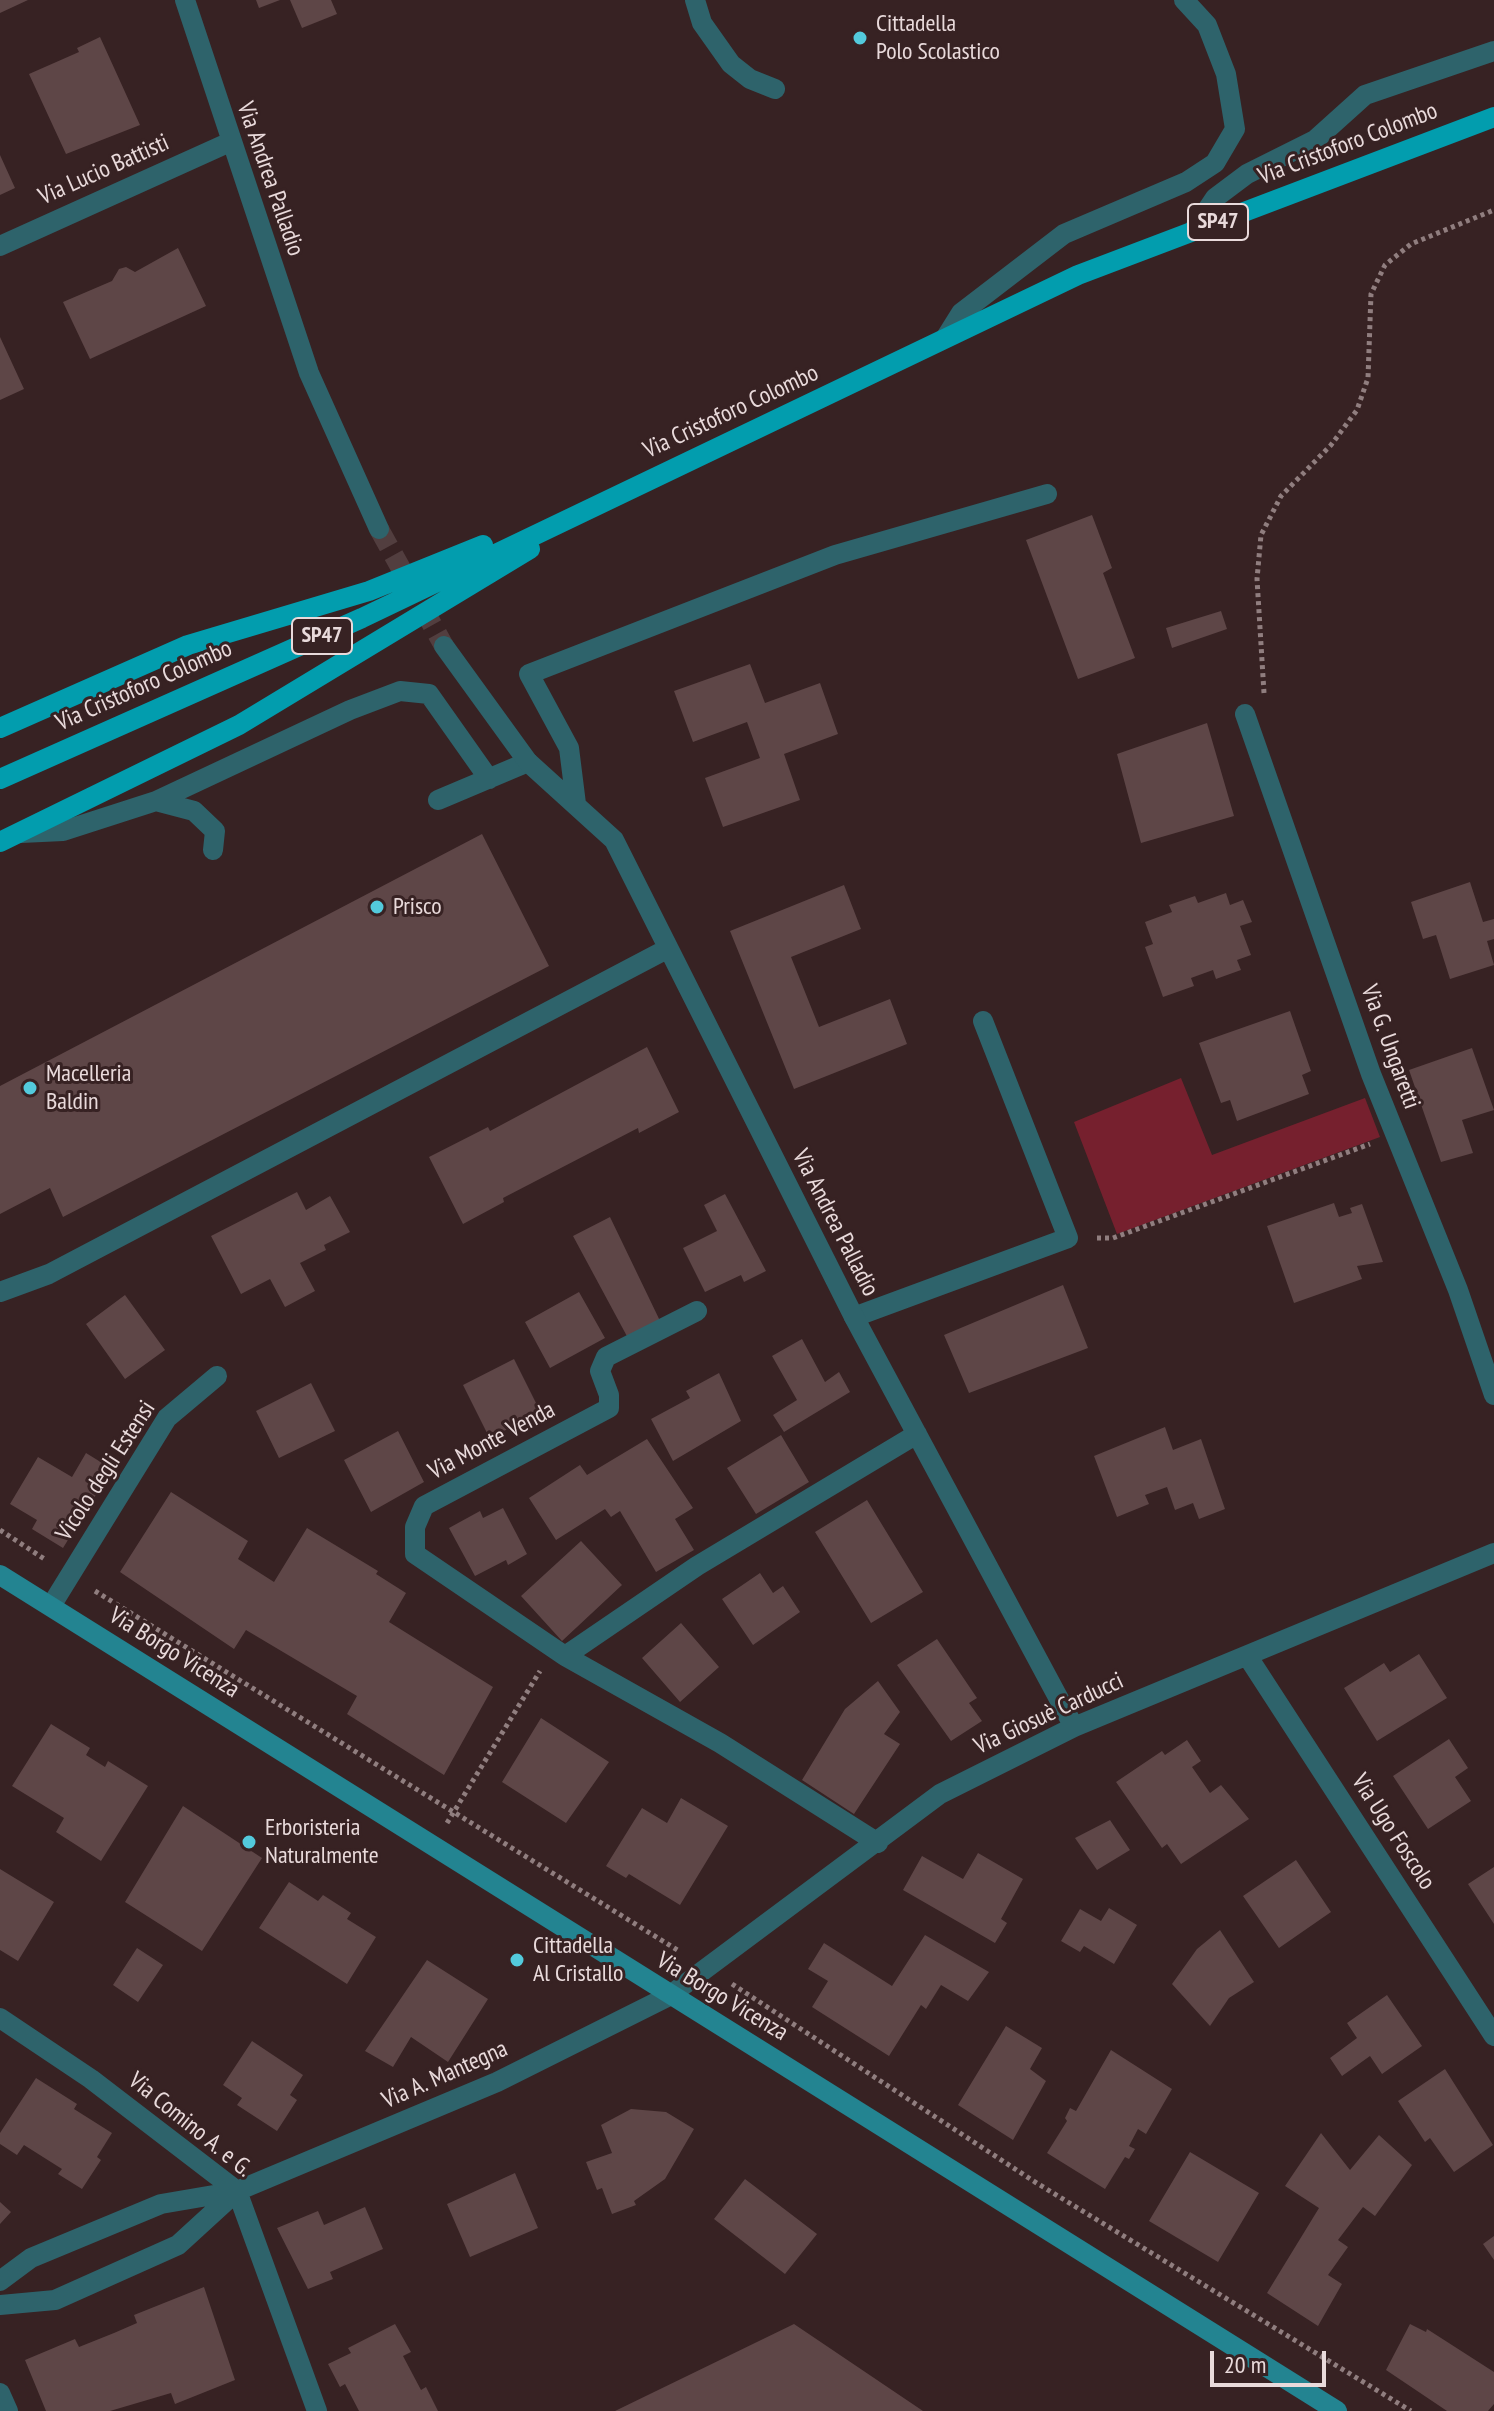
<!DOCTYPE html>
<meta charset="utf-8">
<style>
body{margin:0}
#map{position:relative;width:1494px;height:2411px;overflow:hidden;background:#372223;font-family:"PT Sans Narrow",sans-serif}
canvas{display:block}
.scale{position:absolute;left:1210px;top:2351px;width:116px;height:36px;box-sizing:border-box;border:4px solid #e9dadb;border-top:0;padding-left:10px;font-size:24px;line-height:28px;white-space:nowrap;color:#e9dadb;-webkit-text-stroke:6px #372223;paint-order:stroke}
</style>
<div id="map">
<canvas width="1494" height="2411"></canvas>
<div class="scale">20 m</div>
</div>
<script>
const ctx = document.querySelector('canvas').getContext('2d');
ctx.lineJoin = 'round';
function paint(path, color) { ctx.fillStyle = color; ctx.fill(path, 'evenodd'); }
const poly = rows => new Path2D(rows.map(r => 'M' + r).join(''));
function stroke(path, color, width, dash) { ctx.strokeStyle = color; ctx.lineWidth = width; ctx.lineCap = dash ? 'butt' : 'round'; ctx.setLineDash(dash || []); ctx.stroke(path); }
function label(font, color, halo, rows, align = 'center') {
  ctx.font = font + ' "PT Sans Narrow",sans-serif'; ctx.lineWidth = 6; ctx.setLineDash([]); ctx.textBaseline = 'middle'; ctx.strokeStyle = halo; ctx.fillStyle = color; for (const [text, x, y, turn = 0] of rows) {
    ctx.save(); ctx.translate(x, y); ctx.rotate((+turn || 0) * Math.PI / 180); ctx.textAlign = isNaN(turn) ? turn : align; if (halo) ctx.strokeText(text, 0, 0); ctx.fillText(text, 0, 0); ctx.restore();
  }
}
paint(poly([
 [1181,1078,1212,1155,1365,1098,1380,1137,1117,1234,1074,1122]
]), '#76202e');
paint(poly([
 [0,0,28,0,0,13],
 [256,0,280,0,259,8],
 [290,0,331,0,337,14,302,28],
 [100,37,140,125,66,154,29,74,79,52,77,48],
 [0,155,15,188,0,195],
 [178,248,206,306,90,359,63,302,112,281,119,269,126,267,135,272],
 [0,337,24,389,0,400],
 [1092,515,1112,568,1103,573,1135,658,1078,679,1026,540],
 [1221,611,1227,629,1172,648,1166,628],
 [750,664,765,703,820,683,838,734,784,754,800,800,723,827,705,778,760,758,747,722,693,742,674,691],
 [1207,723,1234,816,1141,843,1117,754],
 [482,834,549,966,63,1217,50,1188,0,1214,0,1086],
 [1470,882,1483,922,1494,919,1494,939,1487,941,1494,965,1450,979,1436,935,1423,939,1411,902],
 [844,885,861,929,791,957,819,1027,890,999,907,1044,794,1089,730,931],
 [1226,893,1230,905,1243,900,1252,922,1240,926,1251,955,1237,960,1241,970,1216,979,1213,970,1191,978,1194,986,1163,997,1145,947,1153,944,1145,922,1172,912,1169,905,1195,896,1198,903],
 [1290,1011,1311,1071,1302,1075,1309,1094,1237,1121,1230,1100,1221,1103,1199,1043],
 [647,1047,679,1112,639,1133,638,1128,503,1198,504,1202,463,1224,429,1157,488,1127,490,1131],
 [1472,1048,1494,1110,1462,1120,1473,1153,1441,1162,1409,1070],
 [297,1192,306,1210,330,1196,350,1232,324,1245,326,1250,300,1263,315,1291,285,1307,270,1279,241,1294,211,1236],
 [725,1194,766,1271,744,1282,741,1275,705,1292,683,1248,717,1231,704,1205],
 [1334,1203,1339,1217,1352,1213,1350,1208,1362,1204,1383,1262,1357,1266,1362,1279,1294,1303,1267,1226],
 [610,1217,662,1325,629,1340,573,1236],
 [1063,1285,1088,1348,969,1393,944,1335],
 [579,1292,605,1338,550,1368,525,1322],
 [125,1295,165,1350,125,1379,86,1324],
 [802,1339,825,1382,839,1372,850,1392,784,1432,773,1415,797,1400,772,1356],
 [514,1359,542,1415,489,1437,463,1385],
 [719,1373,741,1421,673,1461,651,1419,690,1398,686,1391],
 [311,1383,335,1431,279,1458,256,1411],
 [1165,1427,1173,1450,1201,1439,1225,1509,1199,1519,1193,1503,1175,1510,1167,1487,1145,1495,1149,1504,1117,1517,1094,1456],
 [398,1431,424,1482,371,1512,344,1460],
 [781,1435,809,1482,756,1514,727,1468],
 [647,1439,693,1508,675,1519,694,1550,656,1572,620,1511,611,1517,605,1509,556,1540,529,1498,580,1465,587,1475],
 [86,1453,112,1469,63,1548,32,1529,37,1520,10,1504,38,1457,72,1477],
 [171,1492,248,1541,238,1559,274,1582,307,1528,378,1571,376,1574,406,1593,389,1622,493,1687,444,1775,347,1714,357,1696,246,1630,234,1649,120,1572],
 [867,1500,923,1592,871,1623,815,1532],
 [503,1508,527,1554,508,1565,506,1560,475,1576,449,1528,480,1511,483,1518],
 [581,1541,622,1585,562,1641,521,1596],
 [760,1573,773,1593,783,1586,800,1612,753,1645,722,1599],
 [681,1623,719,1667,680,1702,642,1658],
 [937,1639,977,1698,969,1703,982,1721,951,1741,897,1665],
 [1419,1654,1447,1698,1377,1741,1344,1688,1384,1663,1390,1672],
 [878,1681,900,1712,884,1734,900,1744,854,1814,802,1780,845,1709],
 [541,1718,609,1762,566,1823,502,1782],
 [51,1724,90,1748,86,1755,105,1767,108,1761,148,1786,101,1861,56,1832,64,1818,12,1786],
 [1449,1739,1468,1768,1455,1777,1471,1801,1428,1829,1393,1776],
 [1187,1740,1201,1761,1192,1767,1210,1793,1221,1785,1249,1819,1181,1864,1167,1844,1162,1848,1116,1782,1162,1751,1165,1755],
 [681,1798,728,1826,680,1905,629,1874,626,1878,606,1866,642,1808,667,1823],
 [183,1806,262,1858,202,1951,125,1902],
 [1110,1820,1130,1850,1097,1870,1075,1838],
 [978,1853,1023,1879,1001,1919,1007,1923,995,1943,903,1890,922,1856,963,1879],
 [1296,1860,1331,1912,1279,1948,1243,1896],
 [1494,1867,1494,1924,1468,1884],
 [0,1869,54,1902,18,1961,0,1950],
 [289,1882,318,1901,323,1895,351,1913,347,1919,376,1937,347,1984,259,1928],
 [1109,1908,1137,1925,1114,1964,1084,1946,1080,1952,1061,1941,1080,1909,1101,1921],
 [1220,1930,1254,1982,1229,1998,1210,2026,1172,1984,1197,1949],
 [925,1935,989,1972,968,2001,941,1985,926,2009,921,2005,889,2056,812,2007,828,1981,808,1969,824,1943,892,1986],
 [137,1948,163,1965,138,2002,113,1985],
 [427,1960,488,1999,448,2062,411,2037,393,2067,365,2051],
 [1387,1995,1422,2046,1382,2074,1370,2056,1342,2076,1330,2058,1357,2038,1347,2023],
 [1006,2026,1042,2048,1030,2069,1046,2081,1013,2140,958,2105],
 [252,2041,303,2075,290,2095,297,2100,277,2131,237,2105,242,2098,223,2085],
 [1111,2050,1172,2089,1146,2134,1138,2129,1129,2146,1135,2149,1129,2159,1125,2157,1105,2189,1047,2153,1067,2121,1065,2118,1070,2108,1076,2111],
 [1445,2069,1493,2145,1454,2172,1430,2138,1425,2142,1398,2101],
 [36,2078,77,2104,74,2109,112,2133,97,2157,101,2160,82,2189,58,2174,62,2169,24,2145,17,2155,0,2144,0,2133],
 [631,2109,666,2112,694,2129,665,2179,634,2201,636,2205,612,2214,602,2188,597,2190,586,2162,612,2153,601,2125],
 [1321,2133,1350,2170,1379,2135,1412,2165,1375,2216,1363,2207,1338,2240,1348,2247,1328,2275,1342,2284,1318,2326,1267,2293,1319,2208,1285,2186],
 [1190,2152,1259,2193,1218,2262,1149,2221],
 [515,2173,538,2228,470,2257,447,2204],
 [745,2179,817,2234,785,2274,714,2219],
 [0,2202,11,2212,0,2224],
 [365,2207,383,2249,330,2272,333,2279,308,2289,277,2228,318,2211,324,2225],
 [1494,2236,1494,2260,1483,2244],
 [204,2287,235,2380,175,2404,171,2393,110,2411,46,2411,25,2360,75,2339,79,2347,114,2333,137,2323,134,2315],
 [395,2324,411,2352,403,2356,421,2390,426,2387,438,2411,359,2411,345,2384,340,2387,328,2364,351,2353,348,2348],
 [794,2324,923,2411,615,2411],
 [1410,2324,1426,2332,1427,2329,1494,2372,1494,2404,1488,2411,1447,2411,1386,2370]
]), '#5e4647');
stroke(poly([
 [379,529,444,646]
]), '#523e3f', 20, [20, 10]);
stroke(poly([
 [1264,693,1257,579,1261,535,1281,496,1331,445,1357,410,1368,378,1371,294,1385,265,1411,244,1494,210],
 [1097,1238,1113,1238,1370,1144],
 [0,1530,46,1560],
 [95,1591,679,1951],
 [447,1823,540,1671],
 [732,1984,1035,2182,1411,2411]
]), '#907e7f', 5, [4, 4]);
stroke(poly([
 [695,0,702,23,731,64,750,79,775,89],
 [1193,231,1215,198,1247,174,1315,140,1365,95,1494,51],
 [946,337,961,313,1064,234,1186,182,1215,163,1235,129,1226,74,1207,25,1184,0],
 [438,800,528,762],
 [156,801,350,710,400,691,429,694,489,779],
 [21,833,63,831,156,801,194,811,215,831,213,850],
 [854,1317,1068,1238,983,1021]
]), '#2e636b', 20);
stroke(poly([
 [185,0,309,373,379,529],
 [0,246,230,142],
 [444,646,528,762,614,840,854,1317,1074,1727],
 [1245,714,1371,1074,1458,1290,1494,1395],
 [576,804,569,748,529,674,835,555,1047,494],
 [0,1292,49,1274,667,949],
 [51,1606,167,1418,217,1376],
 [565,1656,415,1554,415,1527,424,1506,609,1408,609,1395,600,1371,606,1357,697,1311],
 [1248,1657,1494,2036],
 [878,1843,720,1743,565,1656,697,1566,917,1434],
 [0,2018,91,2079,237,2191,317,2411],
 [0,2281,31,2258,161,2204,237,2191,497,2082,669,1996,940,1794,1074,1727,1494,1553],
 [0,2305,55,2300,178,2245,237,2191],
 [0,2393,8,2411]
]), '#2e636b', 20);
stroke(poly([
 [0,1575,1337,2411]
]), '#238491', 20);
stroke(poly([
 [0,728,188,645,369,591,483,545],
 [0,779,362,618,1078,275,1494,117],
 [0,842,239,725,530,549]
]), '#029dae', 20);
for (const [x, y, r, color] of [
 [860,38,8,"#53cadc"],
 [377,907,8,"#53cadc"],
 [30,1088,8,"#53cadc"],
 [249,1842,8,"#53cadc"],
 [517,1960,8,"#53cadc"]
]) { const dot = new Path2D(); dot.arc(x, y, r, 0, 2 * Math.PI); ctx.fillStyle = color; ctx.fill(dot); stroke(dot, '#372223', 3); }
for (const [x, y, w] of [
 [1218,222,60],
 [322,636,60]
]) { const box = new Path2D(); box.roundRect(x - w / 2, y - 18, w, 36, 6); ctx.fillStyle = '#372223'; ctx.fill(box); stroke(box, '#e9dadb', 2); }
label('bold 22px', '#e9dadb', null, [
 ["SP47",1218,222],
 ["SP47",322,636]
]);
label('24px', '#e9dadb', '#372223', [
 ["Cittadella",876,24],
 ["Polo Scolastico",876,52],
 ["Prisco",393,907],
 ["Macelleria",46,1074],
 ["Baldin",46,1102],
 ["Erboristeria",265,1828],
 ["Naturalmente",265,1856],
 ["Cittadella",533,1946],
 ["Al Cristallo",533,1974]
], 'left');
label('24px', '#e9dadb', '#372223', [
 ["Via Cristoforo Colombo",1348,144,-21],
 ["Via Lucio Battisti",104,170,-24],
 ["Via Andrea Palladio",270,179,71],
 ["Via Cristoforo Colombo",731,412,-25],
 ["Via Cristoforo Colombo",144,686,-24],
 ["Via G. Ungaretti",1390,1047,70],
 ["Via Andrea Palladio",835,1223,63],
 ["Via Monte Venda",492,1441,-28],
 ["Vicolo degli Estensi",106,1471,-57],
 ["Via Borgo Vicenza",174,1653,32],
 ["Via Giosuè Carducci",1049,1714,-25],
 ["Via Ugo Foscolo",1393,1832,57],
 ["Via Borgo Vicenza",722,1997,31],
 ["Via A. Mantegna",445,2075,-24],
 ["Via Comino A. e G.",190,2125,39]
]);
</script>
